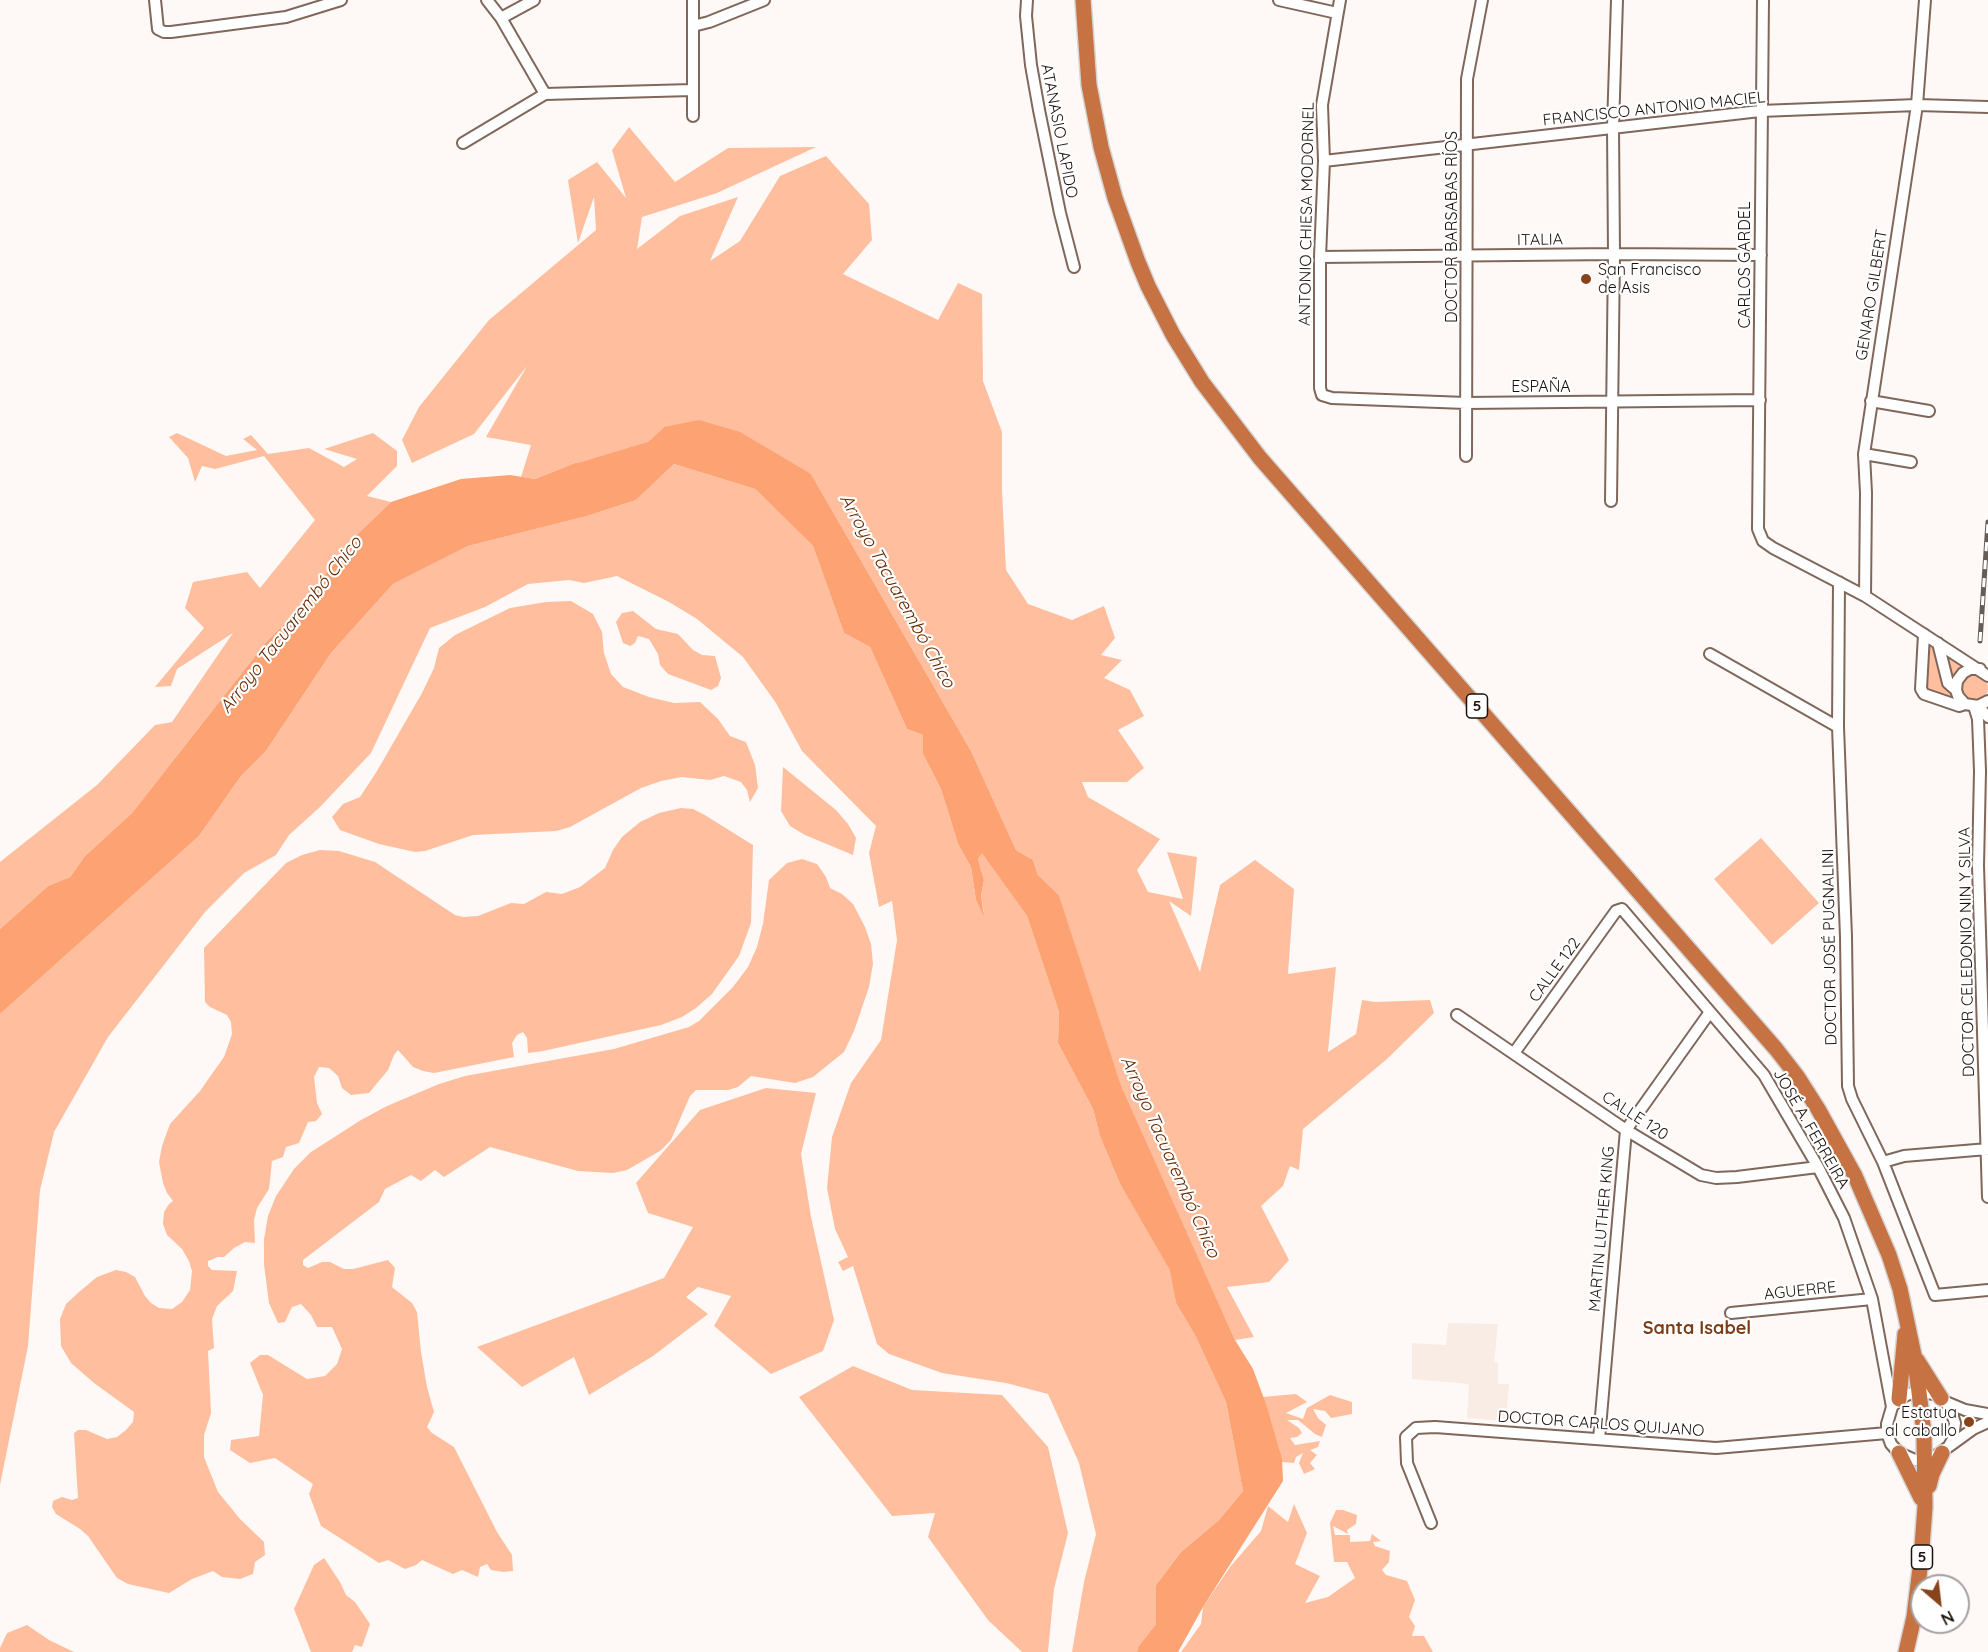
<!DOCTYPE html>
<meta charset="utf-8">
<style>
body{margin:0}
#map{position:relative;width:1988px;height:1652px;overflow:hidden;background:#fef9f6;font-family:Quicksand,sans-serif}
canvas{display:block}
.north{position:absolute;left:1910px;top:1574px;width:60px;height:60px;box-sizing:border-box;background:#fff;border:2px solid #a4a09e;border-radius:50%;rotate:152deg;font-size:16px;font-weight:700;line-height:24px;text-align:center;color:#1b110c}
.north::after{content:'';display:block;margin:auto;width:21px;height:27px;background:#88431a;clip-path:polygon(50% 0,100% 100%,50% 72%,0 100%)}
</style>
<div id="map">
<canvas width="1988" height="1652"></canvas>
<div class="north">N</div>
</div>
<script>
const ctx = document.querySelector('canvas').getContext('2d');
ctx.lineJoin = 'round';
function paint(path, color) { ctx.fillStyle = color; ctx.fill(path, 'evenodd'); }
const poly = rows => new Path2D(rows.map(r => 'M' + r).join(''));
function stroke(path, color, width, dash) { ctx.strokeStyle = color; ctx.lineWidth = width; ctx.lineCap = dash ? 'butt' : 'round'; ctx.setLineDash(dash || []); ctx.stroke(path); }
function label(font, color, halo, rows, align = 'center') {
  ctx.font = font + ' Quicksand,sans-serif'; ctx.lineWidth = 4.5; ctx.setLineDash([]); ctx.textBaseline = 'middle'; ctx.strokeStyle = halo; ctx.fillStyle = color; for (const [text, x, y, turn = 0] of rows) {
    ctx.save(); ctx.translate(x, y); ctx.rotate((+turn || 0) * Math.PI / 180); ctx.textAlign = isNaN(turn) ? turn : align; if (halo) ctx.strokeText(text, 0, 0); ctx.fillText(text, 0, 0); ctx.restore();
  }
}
paint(poly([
 [1448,1323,1498,1324,1494,1363,1498,1363,1498,1384,1509,1384,1506,1421,1467,1418,1469,1384,1412,1379,1412,1343,1446,1345]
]), '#f9ece4');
paint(poly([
 [629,127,675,182,728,148,816,147,717,193,642,217,637,249,680,216,738,197,710,261,740,241,780,176,826,156,869,204,872,240,843,274,938,320,958,283,982,294,983,381,1002,432,1002,491,1006,570,1028,604,1072,620,1104,606,1115,638,1101,655,1122,660,1104,678,1130,690,1144,716,1118,730,1144,768,1127,782,1082,782,1088,797,1160,839,1137,870,1148,892,1183,899,1167,852,1197,857,1191,916,1169,901,1200,972,1220,885,1255,860,1294,889,1288,974,1336,967,1328,1052,1356,1034,1362,1000,1375,1002,1430,1000,1434,1013,1387,1059,1303,1129,1299,1170,1290,1166,1283,1186,1261,1206,1289,1260,1269,1282,1227,1287,1254,1337,1235,1340,1120,1086,1059,895,1038,875,1033,860,1016,850,971,751,811,474,664,427,623,465,575,463,535,479,521,477,531,445,486,437,527,366,474,434,412,463,402,440,419,407,489,320,596,230,594,197,578,243,568,180,597,162,626,198,612,150],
 [177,433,226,456,257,450,243,439,251,435,268,454,309,448,344,467,357,459,324,449,373,433,397,451,397,466,367,496,391,502,343,548,303,606,267,641,132,813,85,856,70,877,48,886,0,929,0,862,97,785,155,725,172,722,233,633,177,669,171,686,155,687,204,628,185,608,193,582,247,572,260,588,315,520,264,456,215,469,202,466,195,482,188,458,169,437],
 [674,464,755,489,813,546,844,633,870,647,907,729,923,735,923,754,941,789,958,844,971,867,976,900,984,913,981,896,984,880,978,859,982,852,1027,916,1059,1012,1058,1043,1093,1109,1100,1136,1120,1184,1171,1270,1176,1303,1196,1337,1226,1402,1243,1491,1219,1520,1181,1552,1156,1585,1156,1624,1138,1647,1137,1652,1072,1652,1084,1582,1096,1534,1079,1463,1048,1394,1006,1383,942,1373,889,1354,877,1344,853,1266,843,1271,838,1262,848,1257,835,1229,827,1188,832,1137,851,1083,881,1040,897,940,892,901,879,907,869,853,876,826,802,751,776,703,743,657,697,619,669,602,617,576,584,583,569,580,528,584,485,607,430,628,371,753,320,807,289,835,276,855,244,873,205,912,108,1037,54,1132,40,1190,28,1346,0,1485,0,1014,199,836,241,776,266,751,331,653,393,584,468,546,587,516,636,500],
 [571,601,593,614,602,632,604,653,611,674,623,687,649,697,674,703,700,702,718,719,730,736,746,742,755,765,758,788,750,802,747,790,741,782,724,776,710,780,682,777,661,781,641,788,570,827,556,831,473,835,425,851,415,852,379,844,340,830,332,817,343,804,360,797,377,771,422,693,434,668,439,648,455,635,510,608,546,602],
 [633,611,656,629,678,634,693,650,702,655,715,656,721,678,718,686,711,690,668,674,660,665,658,654,649,639,638,636,635,643,630,646,623,643,616,622,622,613],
 [1928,646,1933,646,1941,680,1947,689,1960,702,1927,690,1923,680],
 [1942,650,1966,666,1957,673,1953,678,1951,678],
 '1962 688a13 13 0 1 1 26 0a13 13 0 1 1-26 0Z',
 [783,767,836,810,848,824,856,838,853,855,805,835,790,826,781,811],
 [681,808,693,809,703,814,753,845,751,923,739,956,712,994,696,1008,682,1017,661,1025,543,1051,528,1053,527,1038,523,1032,517,1035,512,1043,514,1057,434,1073,423,1071,413,1067,398,1050,394,1055,388,1070,369,1093,351,1095,342,1088,338,1076,329,1068,319,1067,314,1077,317,1103,322,1114,316,1121,308,1122,299,1143,286,1147,283,1157,272,1161,269,1189,257,1208,254,1220,255,1243,245,1242,234,1248,224,1257,218,1257,208,1261,208,1266,212,1270,237,1271,233,1291,217,1306,212,1319,214,1348,208,1351,211,1413,204,1435,204,1457,218,1492,240,1519,264,1542,265,1555,255,1562,253,1574,240,1579,222,1577,213,1571,192,1579,169,1593,128,1584,117,1578,88,1536,80,1529,56,1514,52,1507,53,1501,62,1497,72,1500,78,1498,74,1433,78,1430,86,1430,107,1439,117,1437,126,1430,133,1422,134,1412,94,1383,71,1363,61,1346,60,1319,66,1304,79,1292,97,1277,116,1270,126,1272,135,1277,145,1296,151,1303,159,1308,172,1309,182,1302,190,1290,192,1271,189,1261,182,1249,167,1235,163,1224,164,1212,169,1204,173,1201,167,1193,163,1183,159,1162,162,1146,170,1124,200,1091,214,1071,224,1057,232,1034,231,1022,227,1015,210,1007,205,1002,204,948,286,863,302,855,320,850,339,851,375,862,455,915,463,917,478,916,511,903,524,904,546,892,562,894,580,887,605,868,613,850,622,837,640,822,659,813],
 [1761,838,1819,903,1772,945,1714,879],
 [802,859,817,864,826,877,830,888,842,894,853,904,865,927,871,944,873,964,869,987,854,1031,844,1052,813,1077,795,1083,751,1076,738,1087,728,1090,696,1090,690,1096,671,1140,660,1151,627,1170,613,1173,578,1171,490,1147,444,1177,435,1170,421,1181,411,1175,385,1189,379,1202,303,1260,303,1265,308,1268,322,1262,330,1262,344,1269,353,1269,388,1260,395,1268,392,1287,412,1303,417,1312,421,1352,427,1387,434,1412,427,1427,432,1433,454,1447,497,1532,512,1555,513,1571,503,1572,491,1570,487,1564,480,1567,478,1577,462,1570,453,1574,422,1560,416,1565,405,1569,388,1560,379,1563,321,1526,309,1494,313,1484,275,1458,250,1463,230,1450,231,1440,259,1436,263,1395,250,1363,260,1355,268,1355,307,1379,325,1376,337,1364,342,1349,332,1327,317,1327,311,1315,301,1304,292,1307,285,1322,278,1323,269,1303,264,1265,264,1239,268,1216,276,1196,294,1169,311,1152,361,1120,387,1106,439,1084,465,1076,614,1049,689,1027,699,1021,733,987,748,967,757,947,763,924,769,880,787,863],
 [766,1088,816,1093,801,1154,811,1217,834,1320,823,1351,771,1374,714,1326,731,1296,698,1287,686,1297,708,1314,653,1356,589,1395,574,1357,522,1387,477,1347,664,1278,693,1227,648,1213,636,1183,700,1110],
 [853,1366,912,1390,1002,1395,1048,1447,1068,1533,1054,1589,1048,1652,1022,1652,988,1620,928,1537,935,1513,892,1516,799,1397],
 [1296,1394,1307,1402,1286,1413,1303,1419,1307,1408,1330,1395,1352,1402,1352,1414,1331,1418,1325,1411,1313,1409,1318,1418,1326,1425,1322,1437,1315,1434,1298,1420,1287,1420,1299,1428,1302,1433,1297,1437,1290,1438,1295,1445,1320,1441,1318,1447,1310,1450,1317,1455,1310,1463,1315,1469,1304,1474,1299,1463,1303,1453,1296,1457,1294,1463,1282,1462,1262,1397],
 [1294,1504,1307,1533,1295,1564,1320,1576,1305,1603,1328,1597,1355,1578,1347,1562,1334,1562,1330,1523,1336,1510,1343,1510,1357,1515,1356,1524,1347,1530,1348,1534,1333,1526,1335,1535,1350,1535,1350,1542,1370,1541,1372,1534,1381,1541,1373,1542,1375,1546,1390,1551,1389,1562,1382,1570,1386,1575,1407,1581,1415,1600,1409,1617,1415,1626,1412,1636,1424,1636,1433,1652,1181,1652,1201,1624,1203,1607,1230,1567,1261,1531,1268,1506,1288,1522],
 [324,1558,340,1582,346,1595,355,1602,370,1624,362,1647,355,1645,352,1652,311,1652,294,1609,314,1565],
 [27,1625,49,1640,74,1652,0,1652,0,1648,7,1633]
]), '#ffbf9e');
paint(poly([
 [699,420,740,432,811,474,971,751,1016,850,1033,860,1038,875,1059,895,1121,1086,1235,1340,1253,1369,1266,1404,1282,1459,1283,1481,1203,1607,1178,1652,1137,1652,1138,1647,1156,1624,1156,1585,1181,1552,1219,1520,1243,1491,1226,1402,1196,1337,1176,1303,1170,1270,1120,1184,1100,1136,1093,1109,1058,1043,1059,1012,1027,916,982,853,978,859,984,880,981,896,984,916,976,900,971,867,958,844,941,789,923,754,923,735,907,729,870,647,844,633,813,546,755,489,674,464,636,500,587,516,468,546,393,584,331,653,266,751,241,776,199,836,0,1014,0,929,48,886,70,877,85,856,132,813,267,641,303,606,343,548,391,502,461,479,510,475,535,479,575,463,623,465,664,427]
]), '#fda272');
stroke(poly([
 [580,471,656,448]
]), '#fda272', 16);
const minor = poly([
 [155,0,158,29,164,32,171,32,286,17,341,0],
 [487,0,501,18,545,94],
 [693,0,693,116],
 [1027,0,1026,16,1031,65,1039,110,1060,213,1074,267],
 [1279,0,1337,13],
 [1340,0,1322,105,1324,161,1320,257,1320,388,1322,395,1332,398,1466,403,1760,400],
 [1763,0,1758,529,1763,541,1773,548,1865,596,1988,676],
 [501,18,534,0],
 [693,26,709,22,764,0],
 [463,143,545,94,692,90],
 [1324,161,1760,111,1917,105,1988,107],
 [1320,257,1614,254,1761,255],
 [1871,401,1929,411],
 [1864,454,1911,462],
 [1466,456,1467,79,1482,0],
 [1611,501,1614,254,1613,127,1617,0],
 [1839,582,1838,727,1846,937,1848,1086,1852,1099,1883,1162,1935,1295,1988,1290],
 [1865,596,1866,493,1864,454,1917,105,1925,0],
 [1924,634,1921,689,1924,694,1959,706,1965,704],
 [1938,643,1948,683,1956,690],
 [1710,654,1838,727],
 [1980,669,1970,669,1963,673,1957,681,1956,690,1958,696,1965,704,1978,706,1988,701],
 [1974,706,1978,719,1980,771,1978,866,1988,1197],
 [1978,706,1988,717],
 [1457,1015,1626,1130,1701,1175,1716,1178,1737,1177,1818,1167],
 [1514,1053,1616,911,1622,909,1764,1075,1818,1167,1844,1218,1872,1299,1892,1407],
 [1883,1162,1904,1156,1988,1149],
 [1731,1313,1872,1299],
 [1946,1402,1965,1410,1988,1414],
 [1599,1439,1626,1130,1710,1012],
 [1949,1446,1953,1439,1955,1423,1950,1408,1941,1398,1934,1394,1919,1392,1909,1394,1899,1399,1892,1407,1887,1424,1887,1433,1891,1444,1899,1453,1915,1460,1933,1458,1973,1429,1988,1422],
 [1431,1523,1407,1463,1406,1437,1416,1428,1435,1427,1716,1448,1887,1433]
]);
const highway = poly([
 [1083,0,1089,85,1101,147,1115,198,1138,262,1148,286,1173,335,1202,382,1260,458,1776,1049,1797,1076,1818,1109,1855,1176,1889,1255,1900,1289,1914,1355,1919,1392,1924,1434,1925,1507,1921,1560,1914,1617,1906,1652],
 [1917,1360,1941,1398],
 [1899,1399,1905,1334],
 [1899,1453,1921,1498],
 [1929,1486,1932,1474,1942,1453]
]);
stroke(minor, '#80675b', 14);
stroke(highway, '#d6d4d3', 18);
stroke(minor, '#fff', 10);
stroke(highway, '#c67243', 15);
const rail = poly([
 [1980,641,1988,522]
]);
stroke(rail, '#655d58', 5);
stroke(rail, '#fff', 3, [9]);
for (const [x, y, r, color] of [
 [1586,279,6,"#88431a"],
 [1969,1422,6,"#88431a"]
]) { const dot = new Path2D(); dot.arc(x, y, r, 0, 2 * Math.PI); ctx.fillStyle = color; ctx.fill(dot); stroke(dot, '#fff', 2); }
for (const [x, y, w] of [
 [1477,706,21],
 [1922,1557,21]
]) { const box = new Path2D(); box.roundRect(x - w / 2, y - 12, w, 24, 4.5); ctx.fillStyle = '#fff'; ctx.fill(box); stroke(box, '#1b110c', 1.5); }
label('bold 15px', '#1b110c', null, [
 ["5",1477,706],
 ["5",1922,1557]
]);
label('16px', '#1b110c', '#fff', [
 ["FRANCISCO ANTONIO MACIEL",1654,109,-6],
 ["ATANASIO LAPIDO",1059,131,79],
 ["ANTONIO CHIESA MODORNEL",1307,214,-89],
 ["DOCTOR BARSABAS RÍOS",1452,227,-90],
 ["ITALIA",1540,240,-1],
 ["CARLOS GARDEL",1745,265,-90],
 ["GENARO GILBERT",1872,295,-81],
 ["ESPAÑA",1541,387],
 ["DOCTOR JOSÉ PUGNALINI",1830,947,-91],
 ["DOCTOR CELEDONIO NIN Y SILVA",1967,952,-91],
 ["CALLE 122",1555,970,-54],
 ["CALLE 120",1635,1116,33],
 ["JOSÉ A. FERREIRA",1811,1129,60],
 ["MARTIN LUTHER KING",1602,1229,-85],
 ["AGUERRE",1800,1291,-6],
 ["DOCTOR CARLOS QUIJANO",1601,1424,4]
]);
label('16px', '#1b110c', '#fff', [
 ["San Francisco",1598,270],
 ["de Asis",1598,288],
 ["Estatua",1957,1413,"right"],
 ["al caballo",1957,1431,"right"]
], 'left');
label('italic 18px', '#612903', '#fff', [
 ["Arroyo Tacuarembó Chico",897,591,61],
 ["Arroyo Tacuarembó Chico",291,625,-52],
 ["Arroyo Tacuarembó Chico",1170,1157,66]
]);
label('bold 18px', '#7b3d17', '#fff', [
 ["Santa Isabel",1697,1329]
]);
</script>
